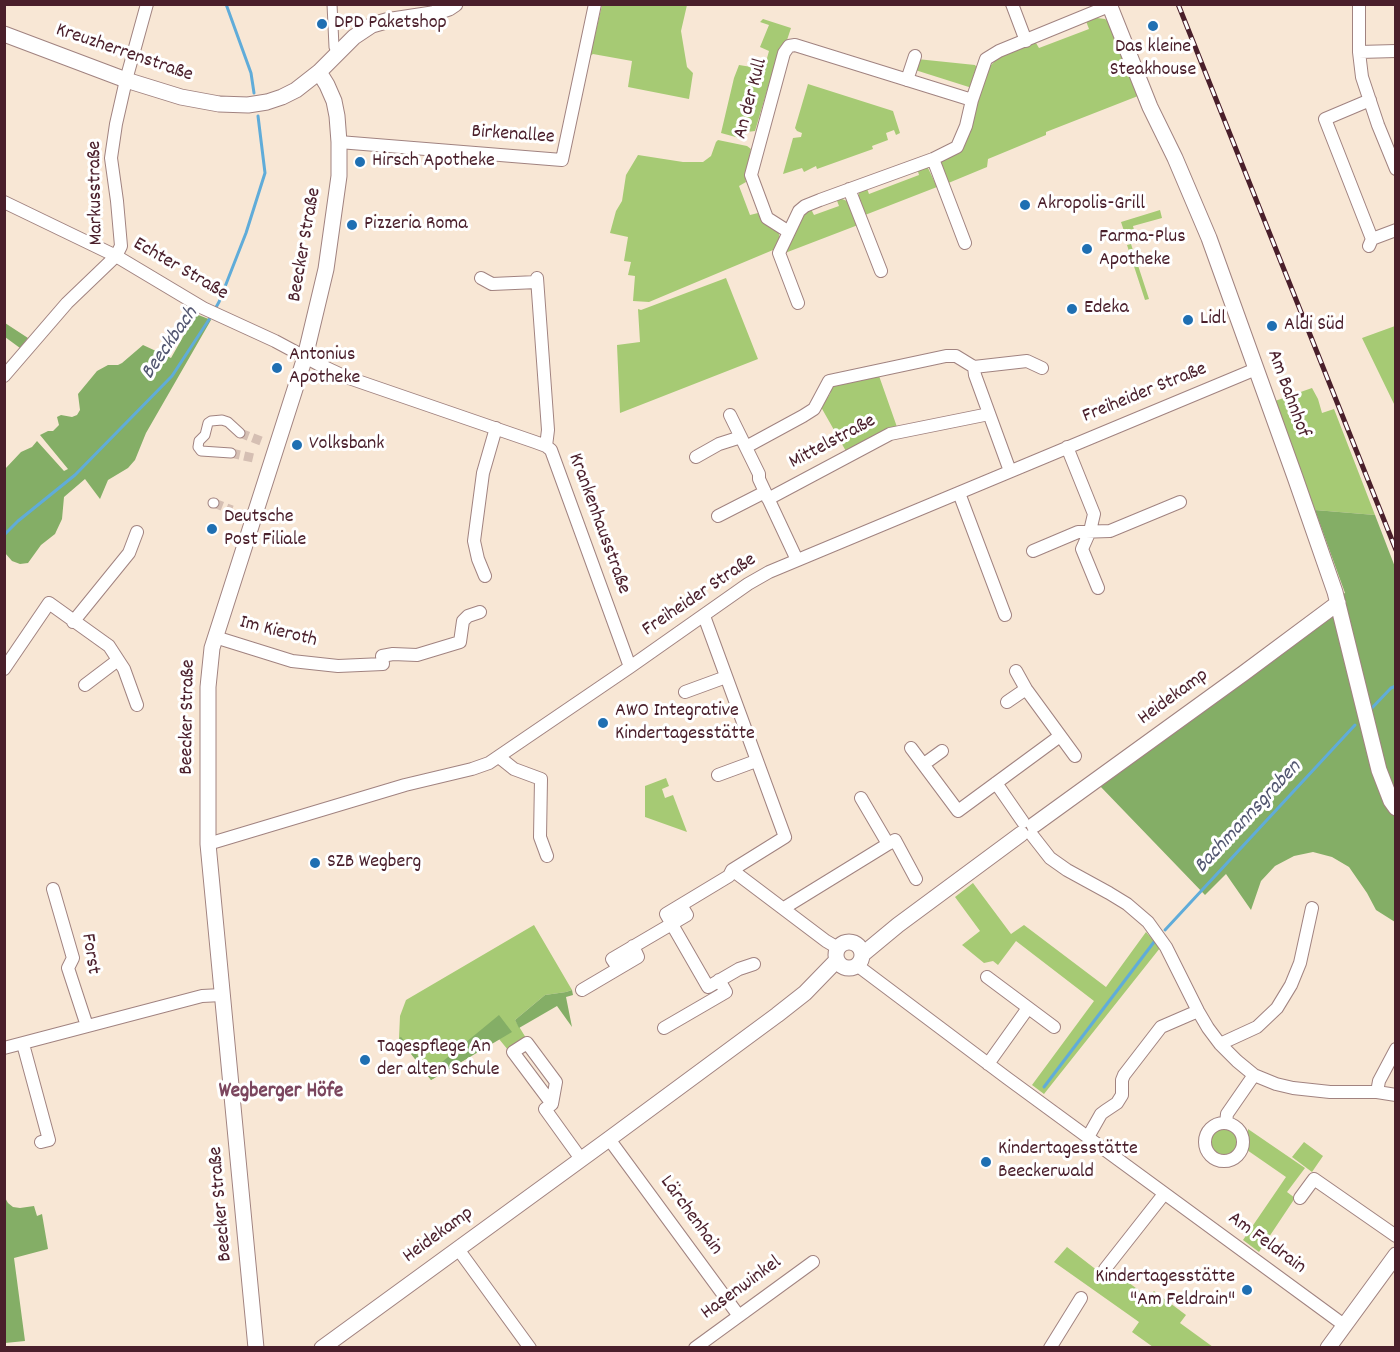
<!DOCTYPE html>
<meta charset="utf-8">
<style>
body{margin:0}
#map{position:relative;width:1400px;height:1352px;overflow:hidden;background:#f8e7d5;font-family:Dekko,sans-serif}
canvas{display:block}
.frame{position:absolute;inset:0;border:6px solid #4a1f2b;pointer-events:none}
</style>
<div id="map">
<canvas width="1400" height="1352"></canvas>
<div class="frame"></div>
</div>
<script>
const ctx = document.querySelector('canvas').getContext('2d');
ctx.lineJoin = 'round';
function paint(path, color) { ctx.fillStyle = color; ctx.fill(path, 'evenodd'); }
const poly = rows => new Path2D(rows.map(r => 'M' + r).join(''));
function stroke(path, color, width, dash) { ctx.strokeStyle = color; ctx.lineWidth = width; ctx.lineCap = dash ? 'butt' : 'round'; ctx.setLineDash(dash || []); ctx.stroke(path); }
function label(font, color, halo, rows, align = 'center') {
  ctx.font = font + ' Dekko,sans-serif'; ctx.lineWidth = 6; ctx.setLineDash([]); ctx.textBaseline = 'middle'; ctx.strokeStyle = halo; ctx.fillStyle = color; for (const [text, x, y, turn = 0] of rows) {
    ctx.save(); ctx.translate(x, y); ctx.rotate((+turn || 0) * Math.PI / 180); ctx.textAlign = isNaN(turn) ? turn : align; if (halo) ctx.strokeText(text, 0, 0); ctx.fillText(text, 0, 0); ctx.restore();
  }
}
paint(poly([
 [602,5,687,5,681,31,687,67,693,73,689,99,628,87,632,61,593,54,590,56],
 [1097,18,1105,19,1110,23,1138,96,1046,132,1046,135,988,159,987,167,946,184,940,162,959,150,986,73,991,65,1000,56,1035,42,1036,43,1039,48,1089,29,1086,21],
 [763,19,791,28,787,40,780,47,755,131,747,132,743,139,721,133,734,78,739,65,764,69,769,51,760,47,769,25,760,22],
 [917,59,975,65,978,69,972,88,912,69],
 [808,84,893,111,900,133,896,135,894,130,886,133,888,140,872,146,873,149,817,169,816,166,804,172,802,168,783,174,793,138,801,137,802,133,797,131,795,128],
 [718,140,747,146,751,149,745,177,746,182,739,186,750,215,758,213,761,219,778,230,780,239,773,250,649,302,633,301,635,276,628,275,631,262,624,261,628,237,610,233,616,211,622,201,626,175,638,155,683,162,703,162,711,156,716,142],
 [921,166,928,168,937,187,865,215,859,200,859,193,866,186,869,194,919,175,917,168],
 [836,198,840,198,849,202,858,225,785,253,802,214,811,209,814,215,839,206],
 [1160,210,1162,218,1133,226,1135,234,1126,237,1121,222],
 [1131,244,1149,299,1145,300,1127,245],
 [726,278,758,359,620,413,617,345,640,342,638,309,641,310],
 [1395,326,1396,326,1395,406,1362,338],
 [878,373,897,427,847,453,821,407,830,394,832,385],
 [1312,388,1318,399,1322,413,1334,409,1375,515,1315,510,1275,401],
 [666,778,669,786,662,789,665,798,673,795,687,832,645,817,645,786],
 [973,883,1011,934,1024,925,1106,987,1146,932,1160,948,1044,1094,1032,1085,1094,1001,1016,941,998,965,993,961,984,963,962,945,980,931,955,897],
 [534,925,572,990,566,992,545,995,515,1020,526,1038,508,1050,499,1039,431,1080,399,1038,400,1016,406,1000],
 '1210 1142a14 14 0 1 1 28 0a14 14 0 1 1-28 0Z',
 [1248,1129,1305,1168,1287,1192,1295,1198,1259,1252,1243,1240,1286,1177,1247,1150,1248,1143],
 [1304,1142,1323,1156,1312,1172,1292,1157],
 [1067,1247,1107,1278,1113,1271,1148,1297,1154,1291,1186,1315,1180,1323,1213,1347,1153,1347,1132,1332,1139,1322,1054,1262]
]), '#a6ca74');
paint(poly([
 [196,314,211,320,146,433,135,460,128,468,108,480,100,499,85,479,64,497,62,519,55,534,41,545,28,563,20,564,12,561,5,553,5,469,21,452,32,447,37,441,64,471,68,469,40,435,48,431,53,431,59,425,57,417,61,415,72,417,77,415,80,410,78,394,97,371,108,365,118,365,122,363,143,345,171,358],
 [5,323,28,338,20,348,5,337],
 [1315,510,1375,515,1395,567,1395,922,1376,910,1367,893,1349,867,1332,857,1313,852,1294,856,1275,866,1261,881,1251,910,1226,874,1205,895,1099,785,1333,599,1345,593],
 [572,990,573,995,566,997,572,1027,557,1006,519,1028,515,1020,545,995,566,992],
 [499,1015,512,1032,431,1080,399,1038,401,1037,431,1071],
 [4,1196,8,1203,13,1207,20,1208,34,1206,37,1216,42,1214,48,1249,14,1258,25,1341,5,1343]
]), '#84ae66');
stroke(poly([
 [226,4,251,73,254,93],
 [215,309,219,302,246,233,265,173,258,116],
 [4,535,18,521,75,475,172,376,212,315],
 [1371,709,1391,688,1396,686],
 [1165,930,1355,725],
 [1044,1087,1154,942]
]), '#60acd9', 3);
stroke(poly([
 [240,433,261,441],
 [231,453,253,458],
 [214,503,232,510]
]), '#d5bfb3', 9, [9, 4.5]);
const pedestrian = poly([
 [332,4,334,47,337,54],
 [231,453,201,451,198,447,199,441,205,435,208,423,211,421,222,420,228,422,240,433],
 [213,503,214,503]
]);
const minor = poly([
 [1012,4,1026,41],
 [1359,4,1359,52,1362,77,1378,125,1396,169],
 [1359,52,1396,51],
 [907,80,915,56],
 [1370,100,1325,119,1372,239],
 [339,142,562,160,595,4],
 [933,159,965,243],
 [849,189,881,271],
 [4,202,116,256,203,308,275,341,318,364,346,377,535,442,546,446,551,450,630,667],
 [789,232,767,218,751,175,784,53,789,46,795,45,972,100],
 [1369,246,1372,239,1396,230],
 [481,278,492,284,537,282],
 [537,278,548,430,546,446],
 [798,303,779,253,799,211,805,206,820,200,933,159,957,147,966,126,972,100,986,59,999,51,1109,6],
 [974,367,1027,361,1042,368],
 [4,376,67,303,116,256,121,246,117,201,111,158,116,124,126,80,147,4],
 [730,415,759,474,759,479,797,560],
 [746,447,803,416,814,409,829,381,946,356,956,356,974,367,975,375,1010,471],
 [1067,447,1094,514,1090,531,1082,549,1098,588],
 [696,457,719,444,741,437],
 [959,493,1005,615],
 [768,499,890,434,989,414],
 [718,516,765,492],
 [1033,551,1078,532,1110,531,1180,502],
 [485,576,478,559,474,541,483,473,496,428],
 [704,616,785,837,732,870,729,876,666,914,708,987,739,969,754,964],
 [73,622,129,553,137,532],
 [215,637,292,661,338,666,383,664,382,656,393,654,417,655,460,642,463,621,468,616,480,612],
 [4,669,49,603,109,646,124,669,137,705],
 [1016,671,1026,689,1075,756],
 [85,685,118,660],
 [685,692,726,677],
 [1007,702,1026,689],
 [911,748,958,811,1060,736],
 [499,757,514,769,541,779,540,837,547,856],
 [924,764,942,751],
 [718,775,756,761],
 [996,783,1023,822],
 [861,798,888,844,895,840,916,879],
 [1032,835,1050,858,1067,870,1109,893,1127,904,1148,922,1166,947,1198,1011,1208,1028,1220,1044,1237,1061,1254,1075,1276,1084,1293,1088,1330,1092,1377,1092,1396,1095],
 [208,844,405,785,472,769,489,763,630,667,748,584,769,572,1256,369],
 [732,870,826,941,838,948],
 [53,889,73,958,68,968,87,1026],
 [784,908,888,844],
 [858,966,1007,1078,1344,1325],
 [618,968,612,959,687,915,681,905],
 [987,977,1054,1027],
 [582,990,638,957,633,946],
 [664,1028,726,992,719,980],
 [23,1044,49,1140,41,1142],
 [1220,1044,1257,1027,1277,1008,1291,985,1300,963,1312,908],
 [4,1048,202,996,222,995],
 [988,1064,1028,1008],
 [1377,1092,1379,1081,1396,1049],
 [552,1104,513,1052,527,1043,556,1082,552,1104,545,1109,581,1159],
 [1226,1123,1227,1114,1254,1075],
 '1205 1142a19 19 0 1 1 38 0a19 19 0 1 1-38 0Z',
 [1088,1137,1101,1114,1105,1111,1117,1103,1122,1095,1122,1080,1124,1075,1161,1027,1198,1011],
 [609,1139,739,1316],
 [1300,1198,1314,1179,1396,1236],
 [458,1249,530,1348],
 [1105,1269,1164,1194],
 [695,1348,813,1262],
 [1050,1348,1081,1298]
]);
const tertiary = poly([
 [1109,4,1150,107,1175,158,1209,238,1295,477,1335,592,1379,770,1391,801,1396,808],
 [4,34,126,80,181,97,219,104,248,105,267,102,282,97,296,90,319,72,354,37,372,25,386,21,432,14,449,8,455,4],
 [1034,825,1244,673,1338,603],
 '836 955a13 13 0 1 1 26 0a13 13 0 1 1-26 0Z',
 [863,954,898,925,1021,834],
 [256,1348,208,844,208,687,212,648,296,386,305,357,326,269,339,176,339,142,337,116,334,101,327,85,319,72],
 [322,1348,609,1139,777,1015,805,993,837,960],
 [1328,1348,1396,1255]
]);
stroke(pedestrian, '#a18380', 11);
stroke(minor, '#a18380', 14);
stroke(tertiary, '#a18380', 17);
stroke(pedestrian, '#fff', 9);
stroke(minor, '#fff', 12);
stroke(tertiary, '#fff', 15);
const rail = poly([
 [1178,4,1396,550]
]);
stroke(rail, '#4a1f2b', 5);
stroke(rail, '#fff', 3, [9]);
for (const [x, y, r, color] of [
 [322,24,6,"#1f6fb2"],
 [1153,26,6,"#1f6fb2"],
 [360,162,6,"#1f6fb2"],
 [1025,205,6,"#1f6fb2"],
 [352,225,6,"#1f6fb2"],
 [1087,249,6,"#1f6fb2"],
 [1072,309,6,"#1f6fb2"],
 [1188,320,6,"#1f6fb2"],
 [1272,326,6,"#1f6fb2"],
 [277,368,6,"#1f6fb2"],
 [297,445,6,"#1f6fb2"],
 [212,529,6,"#1f6fb2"],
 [603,723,6,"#1f6fb2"],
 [315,863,6,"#1f6fb2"],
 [365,1060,6,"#1f6fb2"],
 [986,1162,6,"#1f6fb2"],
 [1247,1290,6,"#1f6fb2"]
]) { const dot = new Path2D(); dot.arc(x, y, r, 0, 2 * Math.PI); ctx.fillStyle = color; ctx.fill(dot); stroke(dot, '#fff', 2); }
label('20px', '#4a1f2b', '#fff', [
 ["DPD Paketshop",334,24],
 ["Das kleine",1153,48,"center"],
 ["Steakhouse",1153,71,"center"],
 ["Hirsch Apotheke",372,162],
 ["Akropolis-Grill",1037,205],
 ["Pizzeria Roma",364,225],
 ["Farma-Plus",1099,238],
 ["Apotheke",1099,261],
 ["Edeka",1084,309],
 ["Lidl",1200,320],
 ["Aldi Süd",1284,326],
 ["Antonius",289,356],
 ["Apotheke",289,379],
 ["Volksbank",309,445],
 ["Deutsche",224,518],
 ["Post Filiale",224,541],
 ["AWO Integrative",615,712],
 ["Kindertagesstätte",615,735],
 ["SZB Wegberg",327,863],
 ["Tagespflege An",377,1048],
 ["der alten Schule",377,1071],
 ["Kindertagesstätte",998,1150],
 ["Beeckerwald",998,1173],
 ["Kindertagesstätte",1235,1278,"right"],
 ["\"Am Feldrain\"",1235,1301,"right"]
], 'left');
label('20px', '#4a1f2b', '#fff', [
 ["Kreuzherrenstraße",124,54,19],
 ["An der Kull",752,99,-75],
 ["Birkenallee",513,136,4],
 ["Markusstraße",97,193,-91],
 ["Beecker Straße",306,245,-80],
 ["Echter Straße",180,270,30],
 ["Freiheider Straße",1145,394,-22],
 ["Am Bahnhof",1287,394,70],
 ["Mittelstraße",833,443,-28],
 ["Krankenhausstraße",598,524,70],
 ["Freiheider Straße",700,596,-34],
 ["Im Kieroth",278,633,14],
 ["Heidekamp",1174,698,-36],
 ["Beecker Straße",189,717,-89],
 ["Forst",89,954,81],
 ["Beecker Straße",222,1204,-95],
 ["Lärchenhain",690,1216,54],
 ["Heidekamp",439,1236,-36],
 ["Am Feldrain",1266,1244,36],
 ["Hasenwinkel",742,1289,-36]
]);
label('italic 21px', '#535771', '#fff', [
 ["Beeckbach",171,344,-55],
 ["Bachmannsgraben",1249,818,-47]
]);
label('bold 21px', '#7b465e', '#fff', [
 ["Wegberger Höfe",281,1093]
]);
</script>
